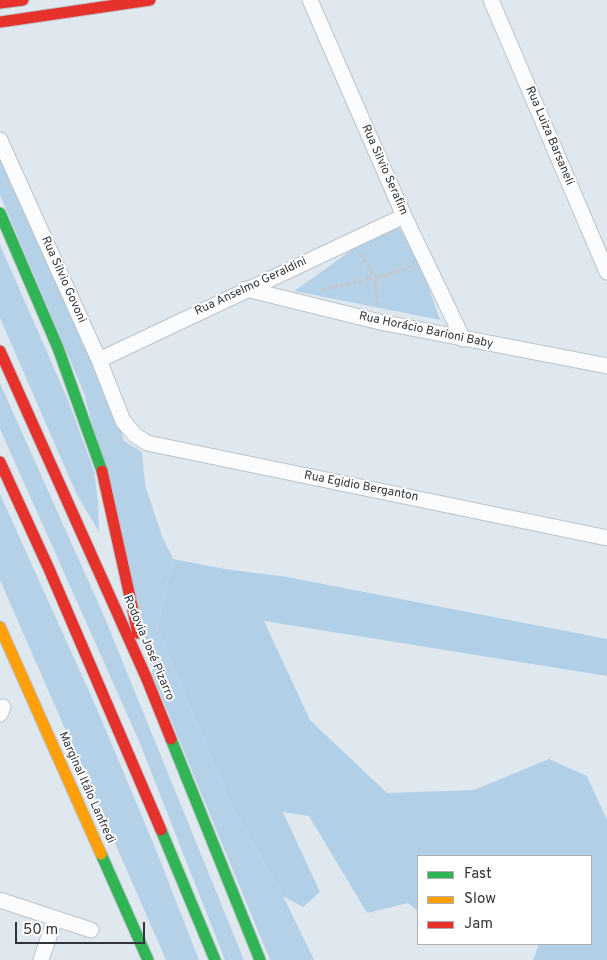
<!DOCTYPE html>
<meta charset="utf-8">
<style>
body{margin:0}
#map{position:relative;width:607px;height:960px;overflow:hidden;background:#dfe8ef;font-family:Overpass,sans-serif}
canvas{display:block}
.legend{position:absolute;left:417px;top:855px;width:175px;height:90px;box-sizing:border-box;background:#fff;border:1px solid #acaeb0;margin:0;padding:6px 9px;list-style:none;font-size:15px;color:#2f353a}
.legend li{display:flex;align-items:center;gap:10px;height:25px}
.legend b{width:25px;border:1px solid #acaeb0}
.scale{position:absolute;left:15px;top:922px;width:130px;height:22px;box-sizing:border-box;border:2px solid #2f353a;border-top:0;padding-left:6px;font-size:15px;line-height:18px;white-space:nowrap;color:#2f353a;-webkit-text-stroke:4px #fff;paint-order:stroke}
</style>
<div id="map">
<canvas width="607" height="960"></canvas>
<ul class="legend">
<li><b style="height:6px;background:#30b455"></b>Fast</li>
<li><b style="height:6px;background:#ff9f0a"></b>Slow</li>
<li><b style="height:6px;background:#e5322d"></b>Jam</li>
</ul>
<div class="scale">50 m</div>
</div>
<script>
const ctx = document.querySelector('canvas').getContext('2d');
ctx.lineJoin = 'round';
function paint(path, color) { ctx.fillStyle = color; ctx.fill(path, 'evenodd'); }
const poly = rows => new Path2D(rows.map(r => 'M' + r).join(''));
function stroke(path, color, width, dash) { ctx.strokeStyle = color; ctx.lineWidth = width; ctx.lineCap = dash ? 'butt' : 'round'; ctx.setLineDash(dash || []); ctx.stroke(path); }
function label(font, color, halo, rows, align = 'center') {
  ctx.font = font + ' Overpass,sans-serif'; ctx.lineWidth = 4; ctx.setLineDash([]); ctx.textBaseline = 'middle'; ctx.strokeStyle = halo; ctx.fillStyle = color; for (const [text, x, y, turn = 0] of rows) {
    ctx.save(); ctx.translate(x, y); ctx.rotate((+turn || 0) * Math.PI / 180); ctx.textAlign = isNaN(turn) ? turn : align; if (halo) ctx.strokeText(text, 0, 0); ctx.fillText(text, 0, 0); ctx.restore();
  }
}
paint(poly([
 [0,152,118,421,124,441,142,452,145,485,162,536,173,559,157,628,232,807,283,896,314,960,270,960,154,679,140,612,84,393,0,195],
 [399,227,422,268,440,320,294,291,359,245],
 [0,245,68,400,94,471,98,502,99,532,77,495,0,318],
 [0,383,104,616,244,960,225,960,139,741,0,429],
 [0,494,97,709,154,845,199,960,166,960,0,580]
]), '#b4d1e8');
paint(poly([
 [173,559,225,569,287,577,607,639,607,676,264,621,310,720,387,793,474,790,549,759,587,776,607,820,607,960,533,960,539,944,591,944,591,856,418,856,418,911,408,903,367,913,309,816,283,812,320,892,303,907,283,896,232,807,157,628]
]), '#b1d0e8');
const street = poly([
 [310,0,404,216,463,339],
 [491,0,607,272],
 [0,140,99,360,123,421,135,435,147,443,607,538],
 [246,289,380,322,607,366],
 [99,360,404,216],
 [0,714,3,707],
 [0,900,91,930],
 [41,960,55,919]
]);
const fast = poly([
 [0,213,58,348,102,471],
 [171,739,260,960],
 [161,830,215,960],
 [101,854,148,960]
]);
const slow = poly([
 [0,627,101,854]
]);
const jam = poly([
 [0,3,23,0],
 [0,22,150,0],
 [0,351,146,677,171,739],
 [0,462,49,569,161,830],
 [102,471,138,633]
]);
stroke(street, '#bcc3c8', 17);
stroke(fast, '#bcc3c8', 13);
stroke(slow, '#bcc3c8', 13);
stroke(jam, '#bcc3c8', 13);
stroke(poly([
 [361,253,372,273,377,278,375,282,369,279,372,273],
 [377,278,412,266],
 [375,282,378,307],
 [321,290,369,279]
]), '#c4c6c9', 3, [4, 2.5]);
stroke(street, '#fafcfd', 15);
stroke(fast, '#30b455', 11);
stroke(slow, '#ff9f0a', 11);
stroke(jam, '#e5322d', 11);
label('12px', '#2f353a', '#fff', [
 ["Rua Luiza Barsaneli",549,136,67],
 ["Rua Silvio Serafim",384,170,66],
 ["Rua Silvio Govoni",63,280,66],
 ["Rua Anselmo Geraldini",251,287,-25],
 ["Rua Horácio Barioni Baby",426,331,12],
 ["Rua Egidio Berganton",361,487,11],
 ["Rodovia José Pizarro",148,648,67],
 ["Marginal Itálo Lanfredi",86,788,66]
]);
</script>
